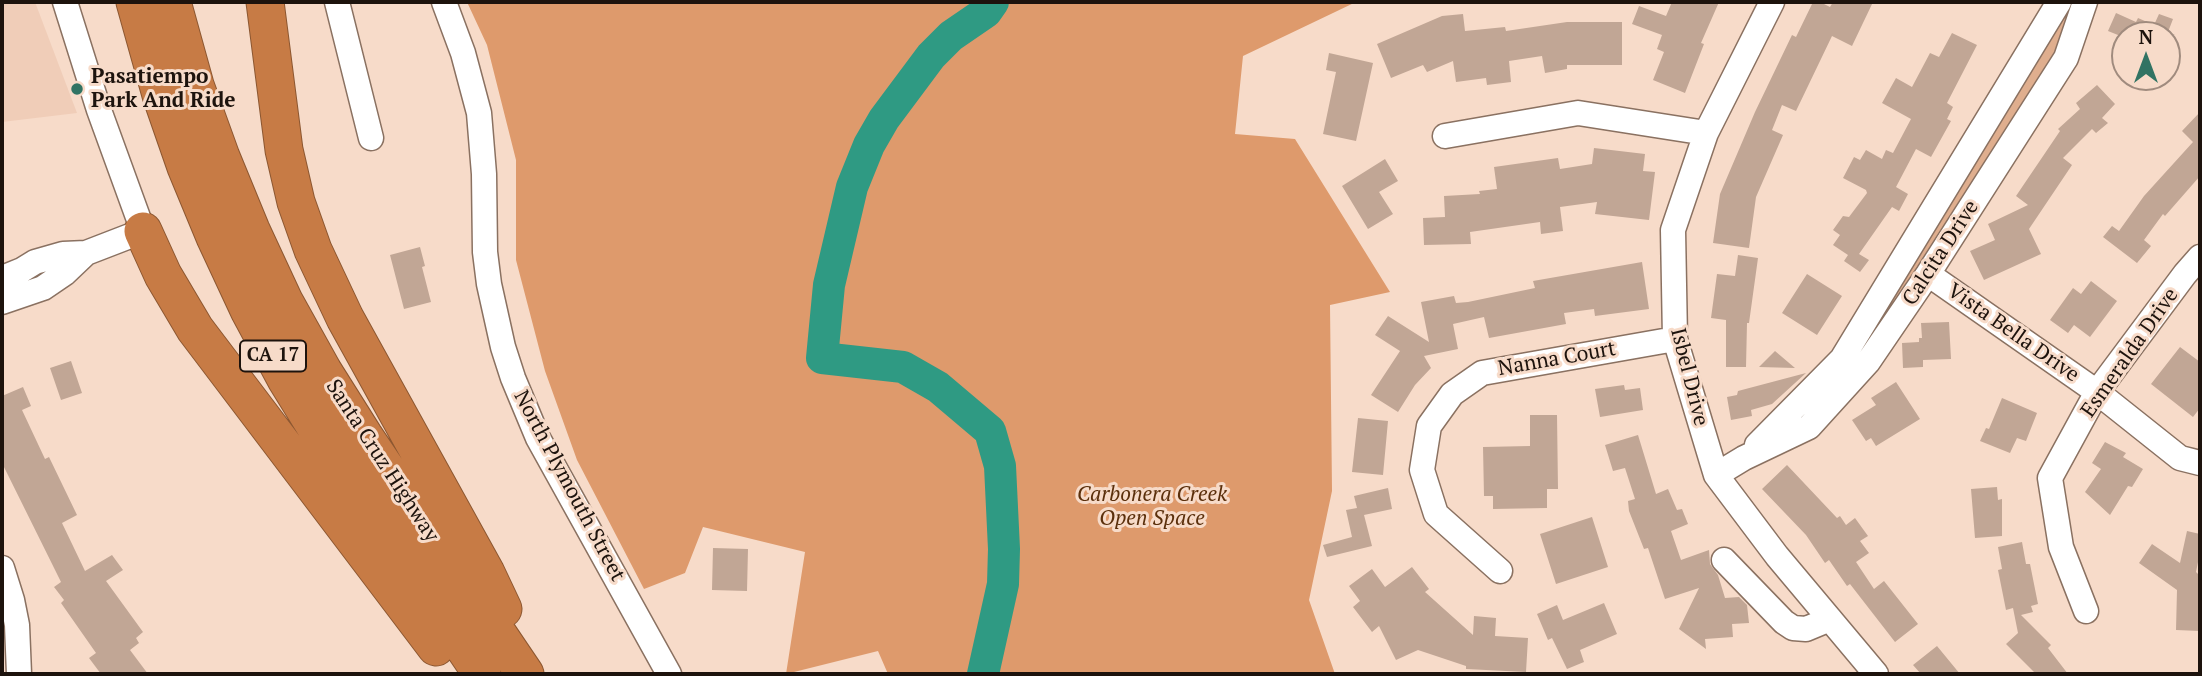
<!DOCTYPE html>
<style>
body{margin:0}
#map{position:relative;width:2202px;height:676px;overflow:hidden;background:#f7dbc9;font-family:"PT Serif",serif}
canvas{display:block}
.frame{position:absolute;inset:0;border:4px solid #1d130d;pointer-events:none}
.north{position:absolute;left:2111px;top:21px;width:70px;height:70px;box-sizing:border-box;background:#f7dbc9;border:2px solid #a08b7e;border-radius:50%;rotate:0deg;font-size:19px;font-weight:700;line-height:28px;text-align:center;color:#1d130d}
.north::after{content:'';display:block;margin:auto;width:24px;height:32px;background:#317363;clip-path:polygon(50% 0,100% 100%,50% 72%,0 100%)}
</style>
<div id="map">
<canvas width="2202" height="676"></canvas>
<div class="frame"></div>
<div class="north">N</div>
</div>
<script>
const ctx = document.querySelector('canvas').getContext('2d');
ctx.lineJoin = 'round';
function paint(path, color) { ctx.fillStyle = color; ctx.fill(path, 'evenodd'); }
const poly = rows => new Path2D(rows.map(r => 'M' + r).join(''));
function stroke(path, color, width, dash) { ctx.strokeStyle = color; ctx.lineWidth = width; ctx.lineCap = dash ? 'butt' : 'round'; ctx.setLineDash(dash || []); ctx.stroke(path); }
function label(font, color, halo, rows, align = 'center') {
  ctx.font = font + ' "PT Serif",serif'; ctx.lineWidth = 6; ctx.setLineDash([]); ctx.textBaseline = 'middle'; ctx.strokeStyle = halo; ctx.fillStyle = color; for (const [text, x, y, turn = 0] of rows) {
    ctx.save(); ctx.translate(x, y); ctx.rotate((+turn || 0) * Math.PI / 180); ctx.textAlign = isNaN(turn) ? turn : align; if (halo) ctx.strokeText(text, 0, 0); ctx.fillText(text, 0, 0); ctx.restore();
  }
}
paint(poly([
 [2,2,35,2,77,113,2,122]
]), '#f0cdb8');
paint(poly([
 [2065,2,2077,2,2060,53,1862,354,1854,349,1945,215,1969,166,2012,103,2047,44]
]), '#dfae8e');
paint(poly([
 [467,2,1356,2,1243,56,1235,134,1295,139,1390,292,1330,305,1332,491,1309,600,1335,674,888,674,878,651,786,674,805,552,703,527,685,573,644,589,577,460,545,371,516,260,516,160,487,45]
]), '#de9a6c');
stroke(poly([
 [983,674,1003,584,1004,549,1000,466,990,431,938,387,903,367,822,358,829,285,852,187,869,145,884,119,931,56,951,36,986,12,993,2]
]), '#2f9a83', 32);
paint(poly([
 [1672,2,1719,2,1701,43,1704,44,1685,93,1653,80,1664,52,1657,49,1662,35,1632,24,1639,6,1666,16],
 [1813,2,1820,2,1830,7,1833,2,1873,2,1852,46,1832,36,1796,111,1782,105,1772,130,1783,135,1756,197,1749,248,1713,243,1720,194,1755,112,1792,35,1796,37],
 [2116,13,2136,22,2138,18,2154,25,2159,14,2173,19,2168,32,2175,35,2118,35,2108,31],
 [1463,14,1465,31,1505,27,1506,31,1567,22,1622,22,1622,65,1567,65,1567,69,1545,73,1542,56,1509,61,1511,82,1487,85,1486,78,1456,82,1453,61,1427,72,1423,65,1391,78,1377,44,1442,16],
 [1952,33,1977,45,1947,103,1953,107,1947,119,1951,121,1931,157,1916,149,1896,187,1908,194,1899,211,1892,207,1859,254,1869,260,1860,272,1844,261,1848,255,1833,245,1840,235,1833,230,1843,216,1849,217,1867,193,1866,190,1843,178,1854,157,1860,160,1866,150,1882,159,1886,150,1893,153,1911,119,1882,103,1896,78,1912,87,1930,53,1939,57],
 [1329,53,1373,63,1356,141,1323,134,1336,72,1326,70],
 [2097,85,2115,104,2102,118,2108,123,2096,133,2092,129,2063,158,2072,165,2029,229,2041,254,1984,280,1970,251,1995,240,1988,224,2028,205,2016,196,2060,131,2058,129,2080,109,2076,103],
 [2200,112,2200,176,2165,216,2163,214,2144,240,2151,246,2137,263,2103,237,2112,226,2119,231,2144,196,2193,142,2182,131],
 [1594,148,1645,154,1643,171,1655,172,1649,220,1595,214,1597,202,1560,207,1563,231,1541,234,1540,222,1470,232,1471,244,1424,245,1423,218,1445,217,1444,196,1480,194,1479,191,1497,189,1494,167,1558,158,1560,169,1592,164],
 [1385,159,1398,181,1379,192,1393,214,1368,229,1342,186],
 [420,247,425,266,422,267,431,302,404,309,390,255],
 [1738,255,1758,258,1749,323,1747,323,1746,367,1726,367,1726,320,1711,318,1717,274,1735,276],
 [1642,262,1649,309,1595,316,1594,309,1564,313,1566,324,1489,338,1484,317,1453,324,1458,349,1424,356,1431,368,1415,385,1398,412,1371,395,1400,351,1375,335,1388,316,1429,342,1421,302,1454,296,1456,303,1468,302,1535,288,1533,281],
 [1807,274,1842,296,1817,335,1782,313],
 [2091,281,2117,301,2090,337,2074,325,2068,333,2050,320,2073,288,2081,294],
 [1949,322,1951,359,1923,360,1923,367,1903,368,1902,343,1919,342,1919,338,1922,338,1921,323],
 [2180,347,2200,362,2200,408,2193,417,2151,384],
 [1775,351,1795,368,1759,367],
 [71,361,82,393,61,400,50,368],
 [1806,373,1772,404,1751,410,1752,416,1731,420,1727,397,1737,395,1738,391],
 [1896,382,1920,419,1876,446,1871,438,1866,441,1852,420,1876,405,1871,398],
 [1624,385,1625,390,1640,388,1643,410,1600,417,1595,389],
 [23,387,31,406,22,410,45,459,49,457,77,515,62,523,85,571,112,555,123,570,106,581,143,632,136,638,139,643,130,650,148,674,101,674,89,658,96,653,61,603,64,600,54,587,61,582,2,463,2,396],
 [2002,398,2037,413,2026,441,2017,438,2010,453,1980,441,1986,428,1989,429],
 [1530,415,1557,415,1558,489,1547,489,1547,508,1493,509,1493,496,1484,496,1483,447,1530,446],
 [1358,418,1388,421,1383,475,1352,472],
 [1638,435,1656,494,1668,489,1677,510,1682,509,1688,524,1671,531,1681,560,1709,550,1710,564,1718,575,1725,598,1739,597,1747,605,1749,623,1732,624,1733,637,1705,639,1706,649,1679,629,1699,588,1665,599,1648,548,1644,549,1629,511,1628,501,1635,499,1625,468,1613,471,1605,445],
 [2105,442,2126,453,2123,457,2143,469,2132,487,2128,486,2110,515,2085,492,2101,469,2092,463],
 [1787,465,1837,518,1840,516,1846,525,1855,518,1868,536,1860,541,1869,553,1856,562,1874,589,1884,581,1918,624,1895,642,1850,584,1847,586,1829,560,1825,563,1806,535,1762,489],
 [1997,487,1998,500,2002,499,2002,536,1975,538,1971,489],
 [1388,488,1392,509,1364,515,1372,546,1327,557,1323,545,1352,537,1346,510,1357,508,1354,496],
 [1592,517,1608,567,1556,584,1540,534],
 [2187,531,2200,534,2200,552,2196,572,2200,576,2200,631,2176,630,2177,590,2139,563,2152,544,2180,563],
 [2022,542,2026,564,2030,564,2038,604,2031,606,2033,612,2021,615,2051,645,2048,648,2068,674,2036,674,2006,644,2018,633,2013,608,2006,610,1998,570,2002,569,1998,547],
 [713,548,748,549,747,591,712,590],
 [1412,567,1429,589,1425,592,1473,635,1474,616,1496,618,1495,636,1528,638,1526,672,1466,669,1466,666,1418,650,1396,660,1379,626,1372,632,1353,607,1360,601,1349,586,1372,569,1385,587],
 [1604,603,1617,634,1580,650,1584,662,1567,669,1552,638,1548,640,1537,614,1557,605,1563,620],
 [1937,646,1960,674,1921,674,1913,665]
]), '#c1a695');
const minor = poly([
 [337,2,371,138],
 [444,2,463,53,479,113,484,174,485,252,489,284,503,347,513,378,538,438,669,674],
 [1772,2,1706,133,1673,230,1675,339,1716,475,1777,556,1876,674],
 [1445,136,1578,113,1706,133],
 [1928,274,2097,392,2180,458,2200,463],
 [2,278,22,270,35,262,63,254,86,253,143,231,99,110,65,2],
 [2,302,43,288,65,273,86,253],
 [1757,445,1842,359,2059,2],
 [1716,475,1744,458,1809,427,1868,362,1928,274,2066,58,2085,2],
 [1724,560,1784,622,1793,628,1806,629,1830,619],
 [2,568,12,600,17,625,19,674],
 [1500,571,1436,514,1422,470,1429,426,1452,394,1482,373,1675,339],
 [2086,611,2061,547,2050,478,2097,392,2185,274,2200,257]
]);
const highway = poly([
 [135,2,161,95,186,167,215,237,249,310,286,379,326,444,482,674],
 [172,2,195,85,221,157,251,230,284,301,323,371,364,436,525,674],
 [265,2,284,150,296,202,313,250,345,318,486,573,503,609],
 [143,231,163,275,195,329,436,647]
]);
stroke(minor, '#8a7161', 27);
stroke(highway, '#8c5731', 39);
stroke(minor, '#fff', 24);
stroke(highway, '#c77b45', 37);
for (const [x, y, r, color] of [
 [77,89,7,"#317363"]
]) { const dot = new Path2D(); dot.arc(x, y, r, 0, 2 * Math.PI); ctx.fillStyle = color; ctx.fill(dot); stroke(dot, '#f7dbc9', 2.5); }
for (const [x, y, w] of [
 [273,356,66]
]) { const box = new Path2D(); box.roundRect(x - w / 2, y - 15.5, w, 31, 5); ctx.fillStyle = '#f7dbc9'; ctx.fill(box); stroke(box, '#1d130d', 2); }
label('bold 19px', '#1d130d', null, [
 ["CA 17",273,356]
]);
label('bold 21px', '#1d130d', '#f7dbc9', [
 ["Pasatiempo",91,77],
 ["Park And Ride",91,101]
], 'left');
label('21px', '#1d130d', '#f7dbc9', [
 ["Calcita Drive",1941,253,-57],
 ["Vista Bella Drive",2013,333,35],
 ["Esmeralda Drive",2130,353,-55],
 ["Nanna Court",1557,359,-10],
 ["Isbel Drive",1689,377,76],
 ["Santa Cruz Highway",382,461,57],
 ["North Plymouth Street",569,486,62]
]);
label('italic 21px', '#5b2f0b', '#f7dbc9', [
 ["Carbonera Creek",1152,495],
 ["Open Space",1152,519]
]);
</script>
